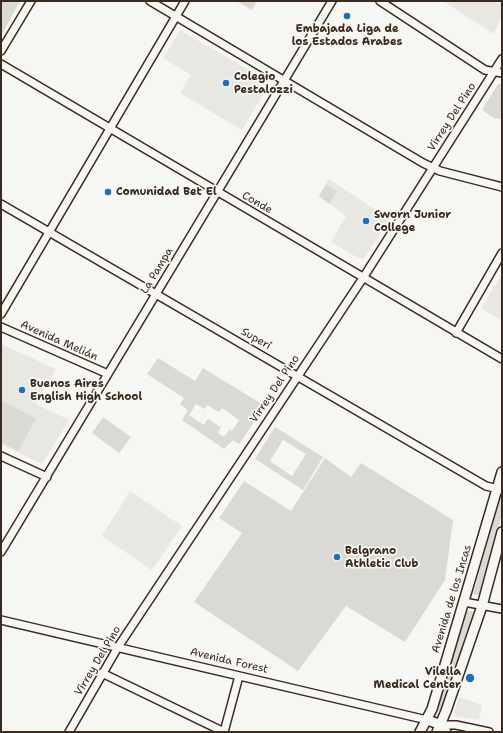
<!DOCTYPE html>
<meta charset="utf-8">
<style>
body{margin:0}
#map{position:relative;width:503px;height:733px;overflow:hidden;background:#f6f6f2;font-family:"Shantell Sans",sans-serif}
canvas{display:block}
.frame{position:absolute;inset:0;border:2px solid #3b2a1e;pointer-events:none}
</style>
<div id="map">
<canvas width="503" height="733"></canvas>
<div class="frame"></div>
</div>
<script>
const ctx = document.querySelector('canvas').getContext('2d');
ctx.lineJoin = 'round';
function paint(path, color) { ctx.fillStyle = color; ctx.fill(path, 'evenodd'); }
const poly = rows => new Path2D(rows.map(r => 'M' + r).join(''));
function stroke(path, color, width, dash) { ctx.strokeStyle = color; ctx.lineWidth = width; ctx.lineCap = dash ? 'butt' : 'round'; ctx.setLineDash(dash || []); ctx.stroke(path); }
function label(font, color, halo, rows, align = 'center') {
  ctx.font = font + ' "Shantell Sans",sans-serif'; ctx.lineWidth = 3.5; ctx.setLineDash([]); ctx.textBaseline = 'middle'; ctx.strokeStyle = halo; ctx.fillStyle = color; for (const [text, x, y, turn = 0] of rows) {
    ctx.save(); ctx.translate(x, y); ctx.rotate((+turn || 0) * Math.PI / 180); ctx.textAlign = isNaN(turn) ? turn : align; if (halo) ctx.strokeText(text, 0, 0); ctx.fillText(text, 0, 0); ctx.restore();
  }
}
paint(poly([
 [443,1,502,1,502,14,494,34],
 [180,30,266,80,268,86,242,130,180,93,191,75,163,58],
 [329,179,390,219,364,258,360,259,331,242,346,216,319,196],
 [502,274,502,321,481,308],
 [1,344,56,369,36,404,69,420,42,464,1,444],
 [130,491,182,526,152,570,102,536],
 [459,697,482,705,479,720,455,716,454,713]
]), '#e8e7e2');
paint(poly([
 [1,1,20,1,1,36],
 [236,1,257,1,252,10],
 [498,84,502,84,502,119,494,118,482,110],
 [326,184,337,191,329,204,319,196],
 [158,358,195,381,203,368,265,406,239,444,233,440,224,449,182,420,188,410,180,404,184,398,147,374],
 [196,404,204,409,207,405,219,412,222,408,239,420,232,431,230,429,224,437,218,433,222,424,220,427,208,419,204,425,189,415],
 [1,400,36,419,18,451,1,442],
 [103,417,131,437,119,453,92,433],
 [275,427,323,457,303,490,255,459],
 [283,440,306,454,292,476,270,461],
 [325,458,351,477,361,463,453,520,445,580,405,642,346,606,298,671,194,602,242,533,219,518,244,481,291,511],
 [500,497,502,497,502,515,479,595,473,594],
 [467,611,472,611,475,614,443,710,438,711,436,707]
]), '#dad9d3');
const minor = poly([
 [150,1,423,163,440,171,502,187],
 [380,1,485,70,502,73],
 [1,51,31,1],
 [1,64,502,359],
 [1,204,486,486,502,490],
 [1,314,185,1],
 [1,327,108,374],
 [456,333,502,253],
 [1,456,47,477],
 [1,552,332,1],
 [464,602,502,609],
 [1,620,427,720],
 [102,673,224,732],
 [442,725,456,725,489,732],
 [69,732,118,647,363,278,502,59],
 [224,732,239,676]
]);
const major = poly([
 [427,720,442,725,446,732],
 [470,729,471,732],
 [420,732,432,709,502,472],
 [437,732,446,711,482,606,502,532]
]);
stroke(minor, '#3b2a1e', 10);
stroke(major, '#3b2a1e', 12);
stroke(minor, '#f6f6f2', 7);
stroke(major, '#f6f6f2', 9);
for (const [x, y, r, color] of [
 [347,16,4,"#1f6fb2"],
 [226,83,4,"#1f6fb2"],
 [108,192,4,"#1f6fb2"],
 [366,221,4,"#1f6fb2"],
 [22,390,4,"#1f6fb2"],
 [337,557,4,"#1f6fb2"],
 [470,678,5,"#1f6fb2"]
]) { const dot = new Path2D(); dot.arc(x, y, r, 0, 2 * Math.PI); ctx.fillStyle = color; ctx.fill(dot); stroke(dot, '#f6f6f2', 1.5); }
label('bold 11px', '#3b2a1e', '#f6f6f2', [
 ["Embajada Liga de",347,29,"center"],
 ["los Estados Arabes",347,42,"center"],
 ["Colegio",234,77],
 ["Pestalozzi",234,90],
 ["Comunidad Bet El",116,192],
 ["Sworn Junior",374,215],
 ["College",374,228],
 ["Buenos Aires",30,384],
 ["English High School",30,397],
 ["Belgrano",345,551],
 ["Athletic Club",345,564],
 ["Vilella",461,672,"right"],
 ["Medical Center",461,685,"right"]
], 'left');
label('11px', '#3b2a1e', '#f6f6f2', [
 ["Virrey Del Pino",452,117,-57],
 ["Conde",257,203,30],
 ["La Pampa",157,271,-59],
 ["Superí",256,339,30],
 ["Avenida Melián",59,341,24],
 ["Virrey Del Pino",275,389,-56],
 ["Avenida de los Incas",452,599,-73],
 ["Virrey Del Pino",98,661,-59],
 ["Avenida Forest",229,661,13]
]);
</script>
